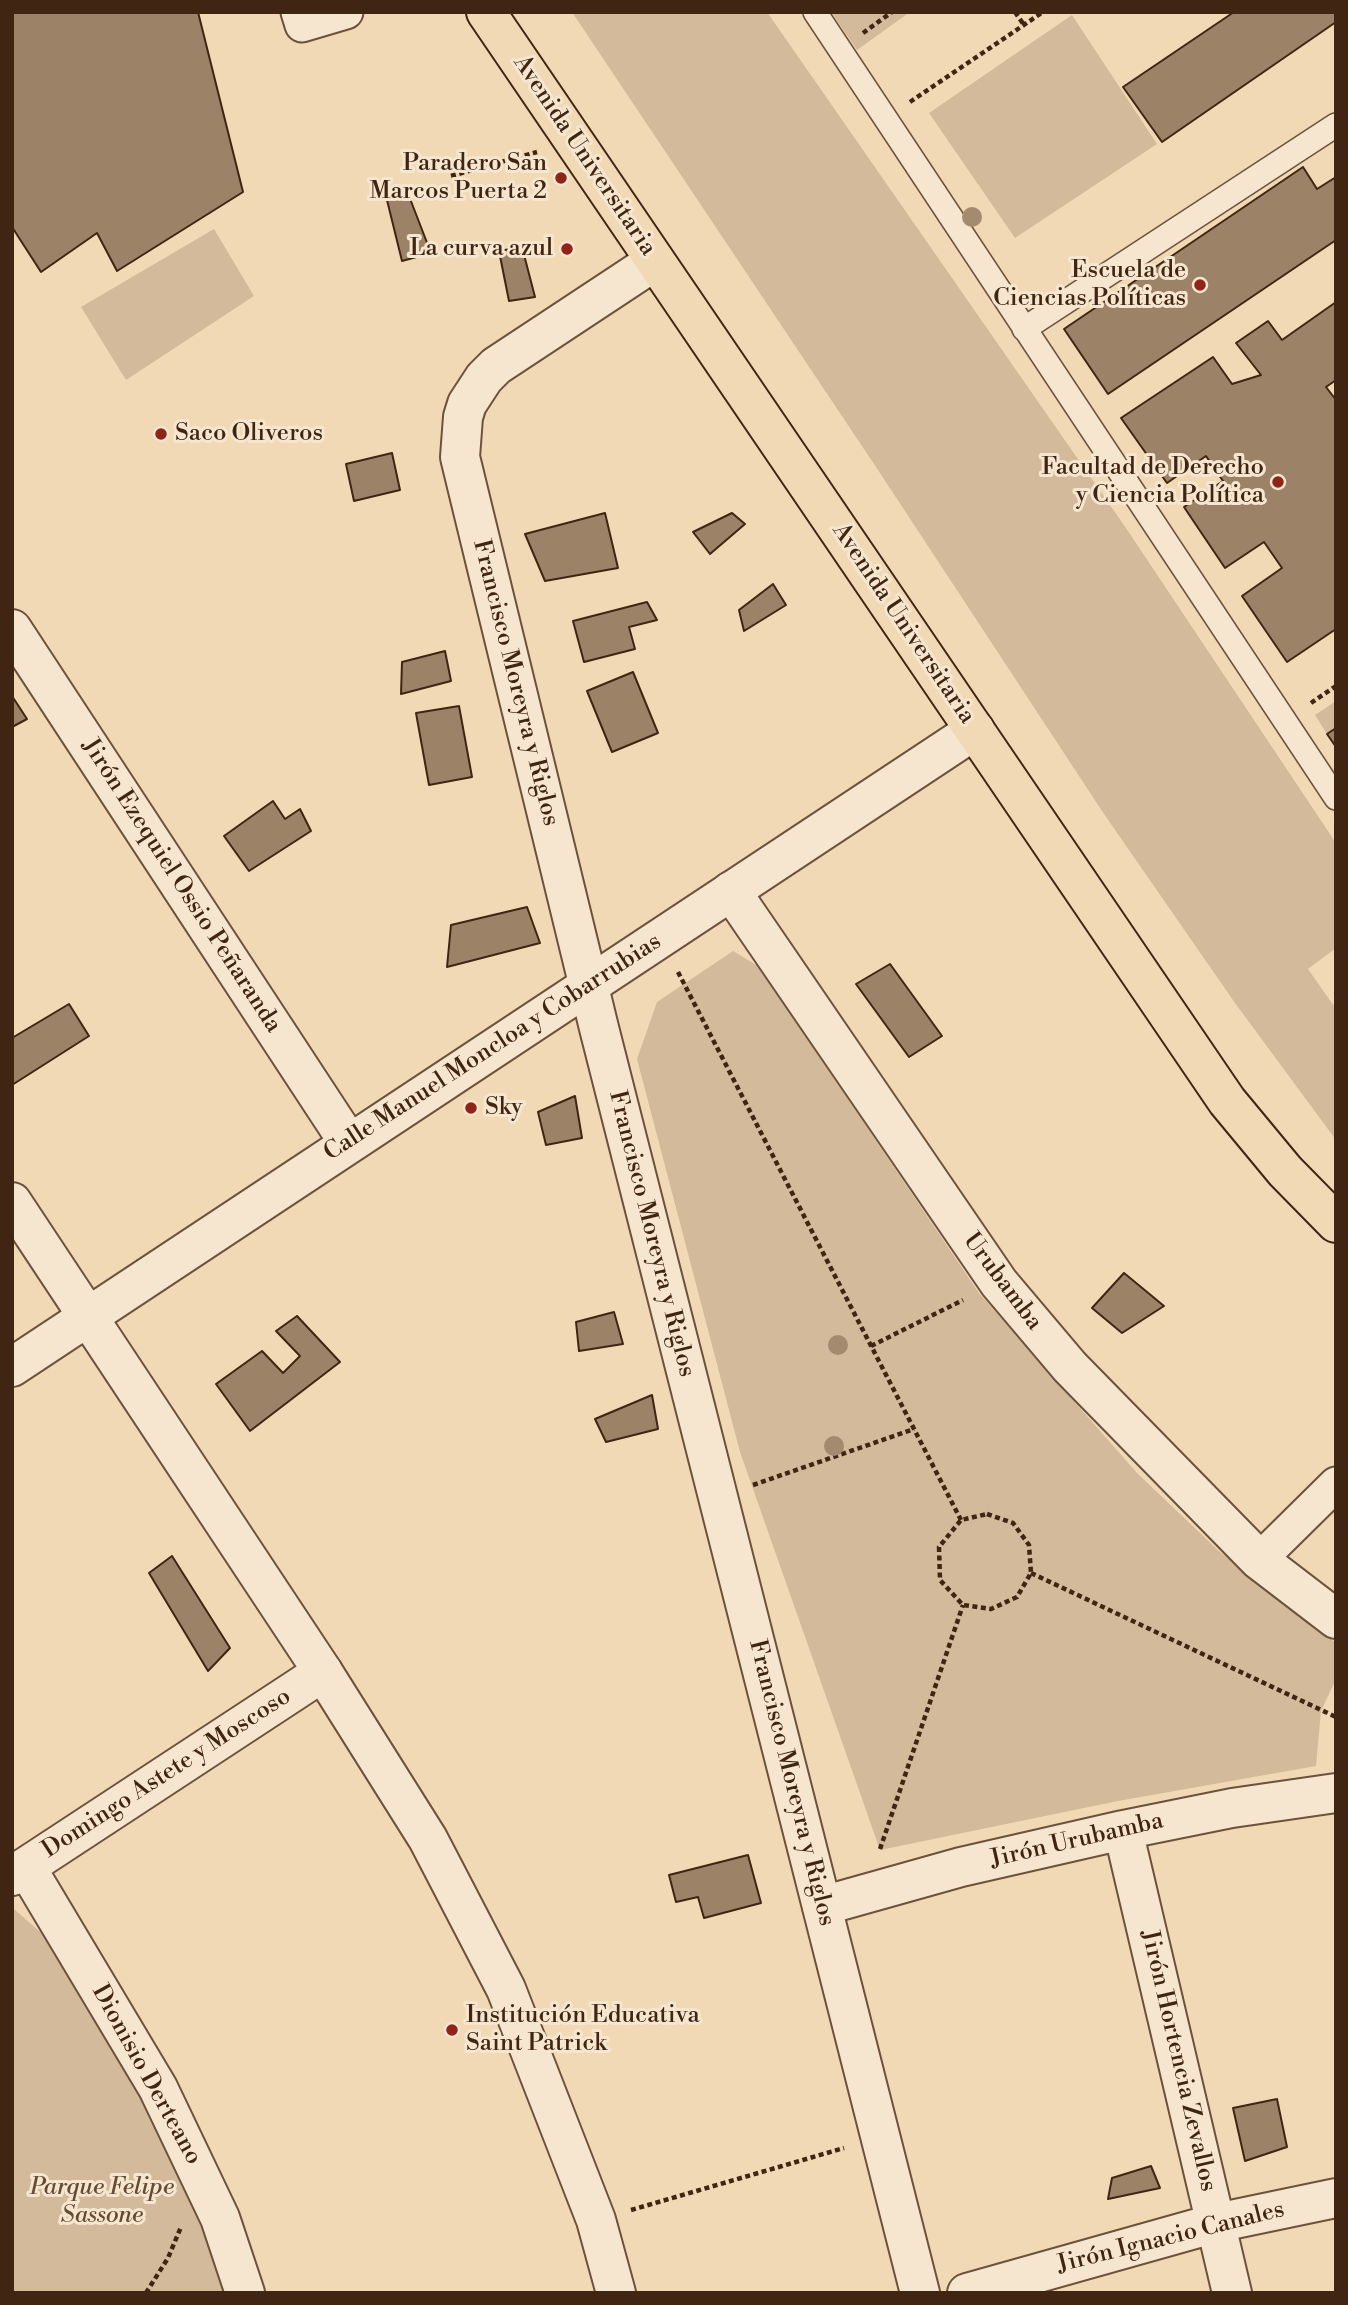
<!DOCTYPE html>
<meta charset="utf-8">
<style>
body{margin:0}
#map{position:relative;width:1348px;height:2305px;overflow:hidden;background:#f1d9b6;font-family:"Libre Bodoni",serif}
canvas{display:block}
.frame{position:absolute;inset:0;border:14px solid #402512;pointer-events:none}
</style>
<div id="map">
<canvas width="1348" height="2305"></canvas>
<div class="frame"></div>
</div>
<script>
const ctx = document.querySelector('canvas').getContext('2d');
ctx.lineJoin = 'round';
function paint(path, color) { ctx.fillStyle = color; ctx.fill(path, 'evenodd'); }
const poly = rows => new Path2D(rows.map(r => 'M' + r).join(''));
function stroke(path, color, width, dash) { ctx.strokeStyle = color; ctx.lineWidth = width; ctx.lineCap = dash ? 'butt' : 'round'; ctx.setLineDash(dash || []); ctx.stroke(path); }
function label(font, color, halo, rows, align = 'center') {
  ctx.font = font + ' "Libre Bodoni",serif'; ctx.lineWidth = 6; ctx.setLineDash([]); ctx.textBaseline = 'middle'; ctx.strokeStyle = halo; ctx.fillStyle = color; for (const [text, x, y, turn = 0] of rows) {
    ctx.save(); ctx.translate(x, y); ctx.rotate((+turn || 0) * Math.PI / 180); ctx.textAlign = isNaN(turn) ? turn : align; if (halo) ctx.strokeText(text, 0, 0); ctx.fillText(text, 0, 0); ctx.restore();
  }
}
paint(poly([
 [572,12,767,12,1128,531,1336,843,1336,948,1308,969,1336,1009,1336,1140,1235,1003,1104,814,878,470],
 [831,12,910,12,857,50],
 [1072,15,1157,144,1015,238,929,113],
 [214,229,254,296,126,380,81,307],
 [1336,701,1336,728,1327,734,1315,715],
 [733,951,758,966,979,1293,1137,1473,1219,1551,1336,1643,1336,1679,1321,1711,1316,1766,1118,1801,880,1850,740,1452,637,1059,657,1002],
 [14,1909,94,1979,239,2293,12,2293,12,1910]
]), '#d3ba9a');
const building = poly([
 [12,12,198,12,243,192,117,271,97,233,41,272,12,227,12,12],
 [1234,12,1336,12,1336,22,1162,142,1123,87,1234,12],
 [1303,167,1317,189,1336,177,1336,240,1108,394,1064,329,1303,167],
 [386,196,409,196,431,253,402,261,386,196],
 [522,247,535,297,509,301,499,251,522,247],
 [1336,302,1336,380,1326,387,1336,400,1336,629,1287,662,1242,596,1282,568,1264,542,1225,568,1184,507,1223,481,1206,456,1167,483,1121,418,1213,357,1232,384,1261,375,1236,343,1268,321,1282,340,1336,302],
 [392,453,400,490,354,501,346,464,392,453],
 [605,513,618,568,545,581,525,534,605,513],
 [732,513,745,524,710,554,693,532,732,513],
 [773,584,786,605,744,631,739,610,773,584],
 [647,602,657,620,629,627,635,649,584,662,573,621,647,602],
 [445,651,451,681,401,694,402,662,445,651],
 [633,672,658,733,612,752,587,691,633,672],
 [12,696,27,719,12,727,12,696],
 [459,706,472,777,429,785,416,713,459,706],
 [1336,728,1336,747,1327,734,1336,728],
 [273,801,285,819,300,809,311,831,249,871,224,836,273,801],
 [527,907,540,943,447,967,451,925,527,907],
 [890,964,942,1036,909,1057,856,984,890,964],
 [69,1004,89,1036,12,1085,12,1038,69,1004],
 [575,1096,582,1138,546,1145,538,1112,575,1096],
 [1124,1273,1164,1306,1122,1333,1092,1308,1124,1273],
 [614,1312,623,1344,579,1351,576,1322,614,1312],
 [297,1316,340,1362,250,1431,216,1384,262,1351,283,1373,300,1356,276,1331,297,1316],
 [652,1395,658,1429,606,1442,595,1419,652,1395],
 [172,1556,230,1648,208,1671,149,1573,172,1556],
 [748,1855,761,1903,704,1918,698,1897,676,1902,669,1875,748,1855],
 [1277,2099,1287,2147,1245,2161,1233,2108,1277,2099],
 [1151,2166,1160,2188,1108,2199,1112,2178,1151,2166]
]);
paint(building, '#9c8367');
stroke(building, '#402512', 2);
const service = poly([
 [815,12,1336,798],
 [1024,329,1336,125]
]);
const pedestrian = poly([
 [298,12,302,25,346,12],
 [1259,1560,1336,1484]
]);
const minor = poly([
 [12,629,349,1143],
 [731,891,999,1283,1070,1367,1259,1560,1336,1619],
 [1123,1830,1232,2293],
 [26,1867,158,2088,220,2218,245,2293],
 [12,1876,323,1672],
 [822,1906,961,1867,1123,1830,1232,1808,1336,1793],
 [967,2293,1216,2223,1336,2198]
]);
const tertiary = poly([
 [655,261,496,366,484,378,467,404,463,417,460,457,599,1028,920,2293],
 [12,1202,323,1672,428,1839,506,1989,596,2220,616,2293],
 [12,1367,975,730]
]);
const primary = poly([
 [486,12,1227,1101,1285,1171,1336,1223]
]);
stroke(service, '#6c523b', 26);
stroke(pedestrian, '#6c523b', 37);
stroke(minor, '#6c523b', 42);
stroke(tertiary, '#6c523b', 42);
stroke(primary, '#402512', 42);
stroke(poly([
 [1015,12,1024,25],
 [863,33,892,12],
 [910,102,1043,12],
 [451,176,537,152],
 [1311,703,1336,686],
 [678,972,961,1520],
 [871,1346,963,1300],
 [753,1485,914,1429],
 [987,1514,1013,1523,1029,1545,1031,1573,1017,1597,991,1609,963,1605,940,1580,939,1547,961,1520,987,1514],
 [1031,1573,1336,1717],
 [880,1849,963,1605],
 [631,2210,844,2148],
 [146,2293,168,2258,181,2227]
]), '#402512', 4.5, [5, 3.5]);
stroke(service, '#f6e6d0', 23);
stroke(pedestrian, '#f6e6d0', 33);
stroke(minor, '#f6e6d0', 38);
stroke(tertiary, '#f6e6d0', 38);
stroke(primary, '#f1d9b6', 38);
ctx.fillStyle = '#a48a6e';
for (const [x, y] of [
 [972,217],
 [838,1345],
 [834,1446]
]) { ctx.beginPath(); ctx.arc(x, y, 10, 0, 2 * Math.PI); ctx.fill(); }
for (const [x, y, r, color] of [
 [561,178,7,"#8f2418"],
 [567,249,7,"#8f2418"],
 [1200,285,7,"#8f2418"],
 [161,434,7,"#8f2418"],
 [1278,482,7,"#8f2418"],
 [471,1108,7,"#8f2418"],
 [452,2030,7,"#8f2418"]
]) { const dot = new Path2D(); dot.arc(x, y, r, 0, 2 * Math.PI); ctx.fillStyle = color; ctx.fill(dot); stroke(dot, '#f6e6d0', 2.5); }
label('24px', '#402512', '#f6e6d0', [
 ["Avenida Universitaria",584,156,56],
 ["Avenida Universitaria",903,624,56],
 ["Francisco Moreyra y Riglos",515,683,76],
 ["Jirón Ezequiel Ossio Peñaranda",181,886,57],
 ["Calle Manuel Moncloa y Cobarrubias",493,1048,-33],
 ["Francisco Moreyra y Riglos",651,1234,76],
 ["Urubamba",1002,1282,53],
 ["Domingo Astete y Moscoso",167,1774,-33],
 ["Francisco Moreyra y Riglos",791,1783,76],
 ["Jirón Urubamba",1077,1841,-13],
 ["Jirón Hortencia Zevallos",1178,2061,77],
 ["Dionisio Derteano",146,2075,61],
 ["Jirón Ignacio Canales",1171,2238,-14]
]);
label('24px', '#402512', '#f6e6d0', [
 ["Paradero San",547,164],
 ["Marcos Puerta 2",547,192],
 ["La curva azul",553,249],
 ["Escuela de",1186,271],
 ["Ciencias Políticas",1186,299],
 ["Saco Oliveros",175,434,"left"],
 ["Facultad de Derecho",1264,468],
 ["y Ciencia Política",1264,496],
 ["Sky",485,1108,"left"],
 ["Institución Educativa",466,2016,"left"],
 ["Saint Patrick",466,2044,"left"]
], 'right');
label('italic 24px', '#654a34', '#f6e6d0', [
 ["Parque Felipe",102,2188],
 ["Sassone",102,2216]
]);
</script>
